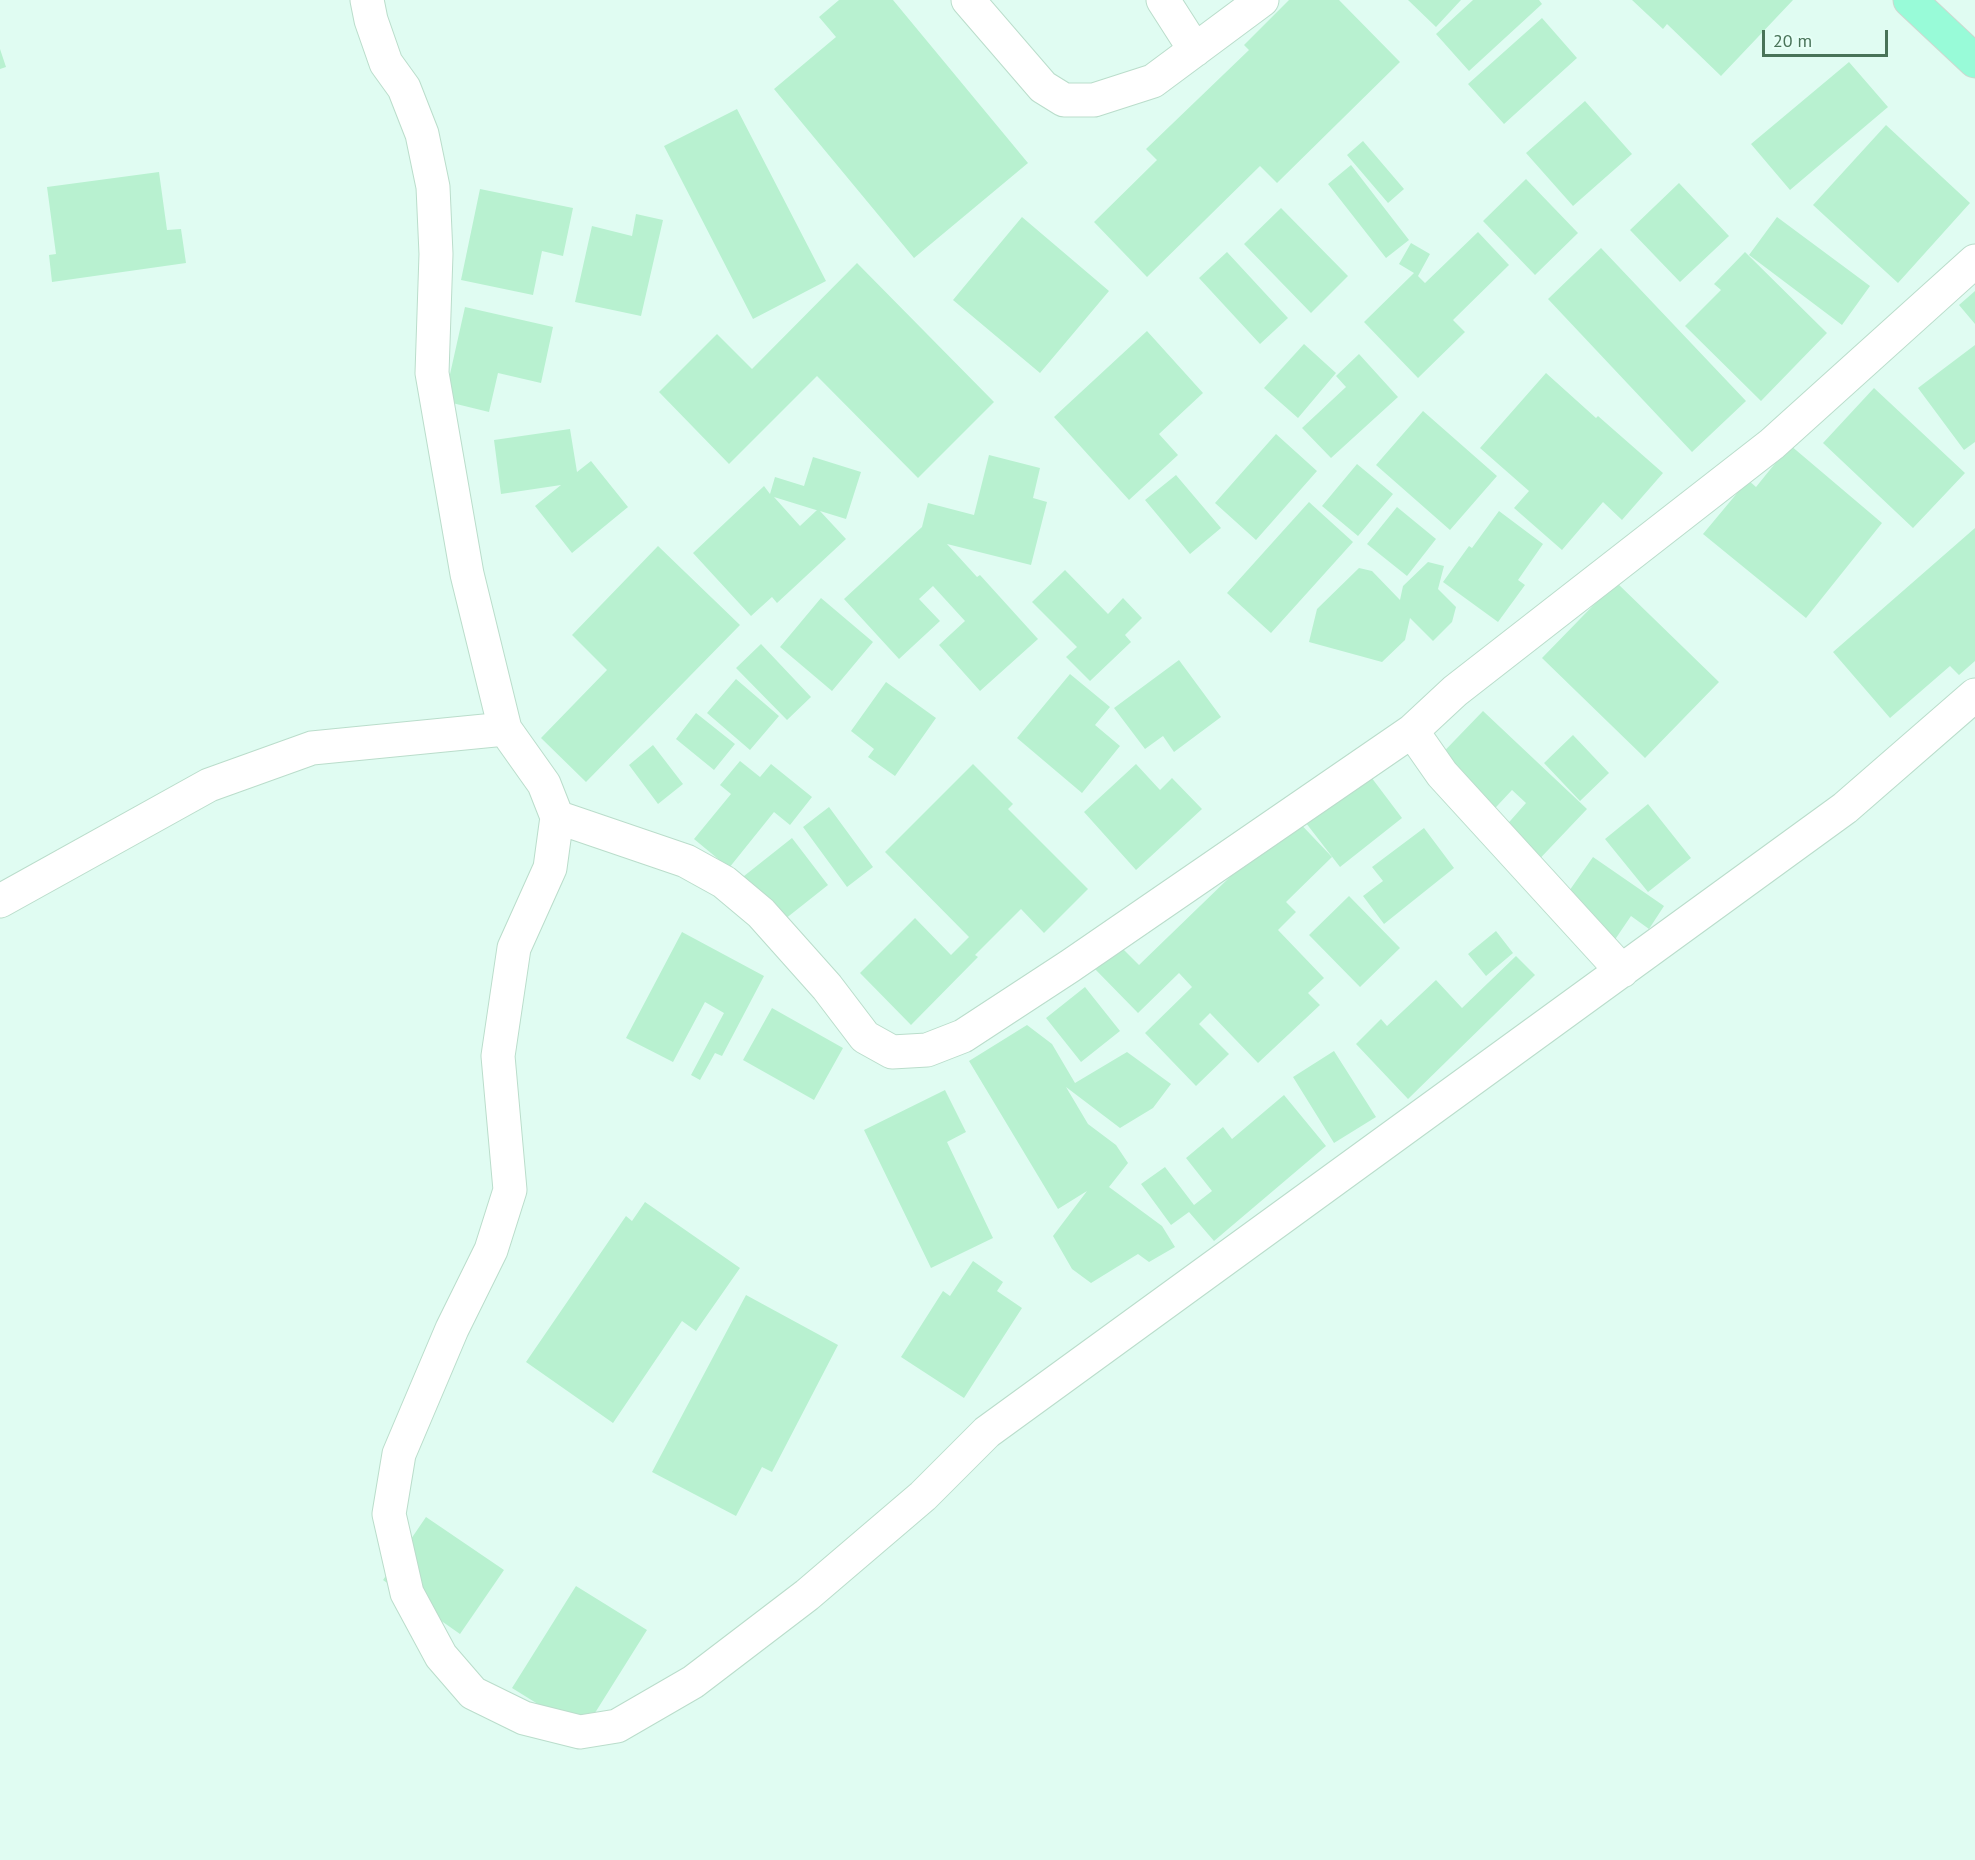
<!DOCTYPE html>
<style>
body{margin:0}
#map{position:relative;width:1975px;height:1860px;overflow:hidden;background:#e0fcf2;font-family:"PT Sans",sans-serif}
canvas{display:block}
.scale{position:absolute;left:1762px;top:30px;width:126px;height:27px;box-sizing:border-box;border:3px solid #487358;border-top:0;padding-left:8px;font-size:18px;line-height:21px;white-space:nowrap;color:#487358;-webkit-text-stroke:4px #e6fff6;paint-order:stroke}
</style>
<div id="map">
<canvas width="1975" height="1860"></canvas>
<div class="scale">20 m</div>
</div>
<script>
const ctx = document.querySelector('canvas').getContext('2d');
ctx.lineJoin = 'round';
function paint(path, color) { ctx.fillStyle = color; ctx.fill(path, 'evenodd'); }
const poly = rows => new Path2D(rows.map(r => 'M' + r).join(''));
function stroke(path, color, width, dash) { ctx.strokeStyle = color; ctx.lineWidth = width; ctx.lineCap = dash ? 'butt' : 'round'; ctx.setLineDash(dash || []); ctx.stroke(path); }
paint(poly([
 [839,0,893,0,1028,163,914,258,774,89,836,37,819,17],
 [1289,0,1339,0,1400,62,1277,183,1260,166,1147,277,1094,222,1157,160,1146,149,1249,50,1244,45],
 [1408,0,1461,0,1436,27],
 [1473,0,1539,0,1542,4,1469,71,1436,34],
 [1632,0,1793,0,1721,76,1667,24,1663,29],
 [1542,18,1577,58,1504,124,1468,84],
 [0,49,6,67,0,69],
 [1849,62,1888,107,1790,190,1751,144],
 [1585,101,1632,154,1573,206,1526,153],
 [737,109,826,281,753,319,664,146],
 [1886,125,1970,203,1898,283,1813,205],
 [1363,141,1404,189,1388,203,1347,155],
 [1351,165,1409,240,1386,258,1328,184],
 [159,172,167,230,181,229,186,263,52,282,49,255,56,254,47,187],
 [1526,179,1578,233,1535,275,1483,221],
 [1679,183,1729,236,1680,282,1630,230],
 [480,189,573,208,563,256,542,251,533,295,461,280],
 [1281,208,1348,276,1311,313,1244,244],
 [636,214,663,220,641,316,575,302,592,226,632,236],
 [1022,217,1109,291,1040,373,953,300],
 [1777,217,1870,286,1842,325,1749,255],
 [1478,232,1509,265,1453,320,1465,332,1418,378,1364,322,1414,273,1399,264,1411,243,1430,254,1418,276,1425,283],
 [1601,248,1746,401,1692,452,1548,299],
 [1227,252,1288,318,1260,344,1199,278],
 [1745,252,1827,333,1761,401,1685,326,1721,290,1714,284],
 [857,263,994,402,918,478,817,376,729,464,659,392,717,334,752,369],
 [1975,291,1975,324,1959,305],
 [465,307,553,327,541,383,498,373,489,412,444,401],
 [1147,331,1203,393,1159,434,1178,455,1129,500,1054,417],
 [1304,344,1336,373,1298,418,1264,388],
 [1975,345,1975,442,1964,450,1918,388],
 [1359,354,1398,397,1331,458,1302,428,1346,387,1336,376],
 [1546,373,1596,418,1598,416,1663,473,1622,520,1603,502,1562,550,1514,508,1529,491,1480,448],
 [1874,388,1965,473,1913,528,1823,443],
 [1423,411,1497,476,1450,530,1376,465],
 [570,429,577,472,591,461,628,507,572,553,535,506,561,485,501,494,494,440],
 [1276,434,1317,471,1256,540,1215,503],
 [1790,445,1882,523,1806,618,1703,534,1748,480,1756,487],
 [989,455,1040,468,1033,498,1047,502,1031,565,947,544,977,577,980,575,1038,639,980,691,939,645,965,621,933,586,919,599,940,621,899,659,844,599,922,527,928,503,974,515],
 [813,457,861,472,846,519,820,511,846,539,777,603,772,597,751,616,693,553,764,486,770,494,775,477,804,486],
 [774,497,816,510,817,510,800,526],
 [1357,464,1393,494,1358,536,1322,506],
 [1176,475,1221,528,1190,554,1145,500],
 [1309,502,1353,542,1271,633,1227,593],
 [1397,507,1436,539,1407,576,1367,544],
 [1499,511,1543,544,1518,580,1525,585,1498,622,1443,582,1469,546,1472,548],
 [1975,528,1975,661,1959,675,1950,666,1890,718,1833,652],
 [658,546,740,625,586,782,541,738,607,670,572,635],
 [1428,562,1444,566,1438,589,1456,607,1452,622,1433,641,1410,618,1405,640,1382,662,1309,642,1317,609,1359,568,1372,571,1400,600,1403,586],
 [1065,570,1108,614,1123,598,1142,618,1125,635,1131,642,1090,681,1066,657,1077,647,1032,602],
 [1616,582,1719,682,1645,758,1542,658],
 [821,598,873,642,832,691,780,647],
 [761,644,811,697,787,720,736,668],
 [1179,660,1221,717,1174,752,1163,736,1145,749,1114,708],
 [1070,674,1110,707,1095,725,1120,746,1082,793,1017,738],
 [736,679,779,716,750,750,707,713],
 [886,682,936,718,895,776,868,757,874,749,851,731],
 [1483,711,1587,809,1530,869,1496,837,1526,803,1512,790,1484,820,1428,768],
 [696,713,735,744,714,770,676,739],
 [1573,735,1609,773,1580,801,1544,763],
 [653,745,683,784,658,804,629,765],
 [740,761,760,777,771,764,812,797,790,825,774,812,729,868,694,839,731,794,720,785],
 [973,764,1013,804,1008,809,1088,889,1044,933,1021,909,975,955,978,957,911,1025,860,973,915,918,951,955,969,937,885,852],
 [1136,764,1160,790,1172,778,1202,809,1136,870,1084,812],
 [1362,765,1402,818,1340,867,1299,814],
 [1648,804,1691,858,1648,892,1605,839],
 [829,807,873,867,847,887,803,827],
 [1293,816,1332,857,1286,902,1296,912,1278,930,1324,978,1308,993,1320,1005,1258,1063,1210,1013,1199,1024,1229,1054,1196,1086,1145,1033,1192,987,1179,973,1138,1013,1093,967,1117,943,1139,965],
 [1424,828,1454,868,1384,924,1363,896,1383,881,1372,867],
 [792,838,828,885,775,927,739,880],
 [1593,857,1664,906,1649,929,1631,916,1614,941,1560,904],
 [1349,896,1400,948,1360,987,1309,935],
 [1496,931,1513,953,1486,976,1468,954],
 [682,932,764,976,722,1056,715,1053,700,1080,691,1075,724,1013,705,1002,673,1062,626,1038],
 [1516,956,1535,975,1408,1099,1356,1044,1381,1019,1387,1026,1436,980,1462,1008],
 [1085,987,1120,1031,1081,1062,1046,1018],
 [772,1008,843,1048,814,1100,743,1060],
 [1027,1025,1052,1044,1075,1083,1127,1052,1171,1084,1153,1108,1120,1128,1066,1087,1088,1124,1116,1145,1128,1163,1109,1187,1162,1226,1175,1247,1149,1262,1138,1254,1091,1283,1072,1269,1053,1236,1087,1191,1058,1209,969,1061],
 [1334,1051,1376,1117,1334,1143,1293,1077],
 [945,1090,966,1132,947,1142,993,1238,931,1268,864,1130],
 [1284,1095,1326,1146,1214,1241,1189,1212,1171,1225,1141,1184,1165,1167,1194,1205,1212,1191,1186,1158,1223,1127,1232,1139],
 [645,1202,740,1268,696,1331,682,1321,613,1423,526,1362,626,1216,632,1221],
 [973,1261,1003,1282,997,1291,1022,1308,964,1398,901,1357,943,1291,950,1296],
 [746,1295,838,1345,772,1472,762,1467,736,1516,652,1472],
 [426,1517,504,1570,460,1634,383,1580],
 [576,1586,647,1630,583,1732,512,1688]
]), '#b8f1d0');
const minor = poly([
 [367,0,371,20,386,63,404,88,422,134,433,187,436,254,432,373,467,574,505,729,544,784,557,817,550,868,514,948,498,1056,510,1190,491,1250,452,1329,399,1454,389,1514,407,1593,441,1656,473,1693,524,1718,580,1732,617,1726,693,1682,807,1595,923,1496,987,1432,1845,808,1975,695],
 [968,0,1043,87,1064,100,1094,100,1153,81,1262,0],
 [1163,0,1195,50],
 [557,817,686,861,724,882,761,913,827,987,865,1037,892,1052,927,1050,963,1036,1070,966,1412,731],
 [0,901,209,785,312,748,505,729],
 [1622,971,1442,774,1412,731,1455,691,1772,444,1975,261]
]);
const major = poly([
 [1910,0,1975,61]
]);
stroke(minor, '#baddcb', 35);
stroke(major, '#ccd8d0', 35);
stroke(minor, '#fff', 33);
stroke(major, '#98fbd8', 33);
</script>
